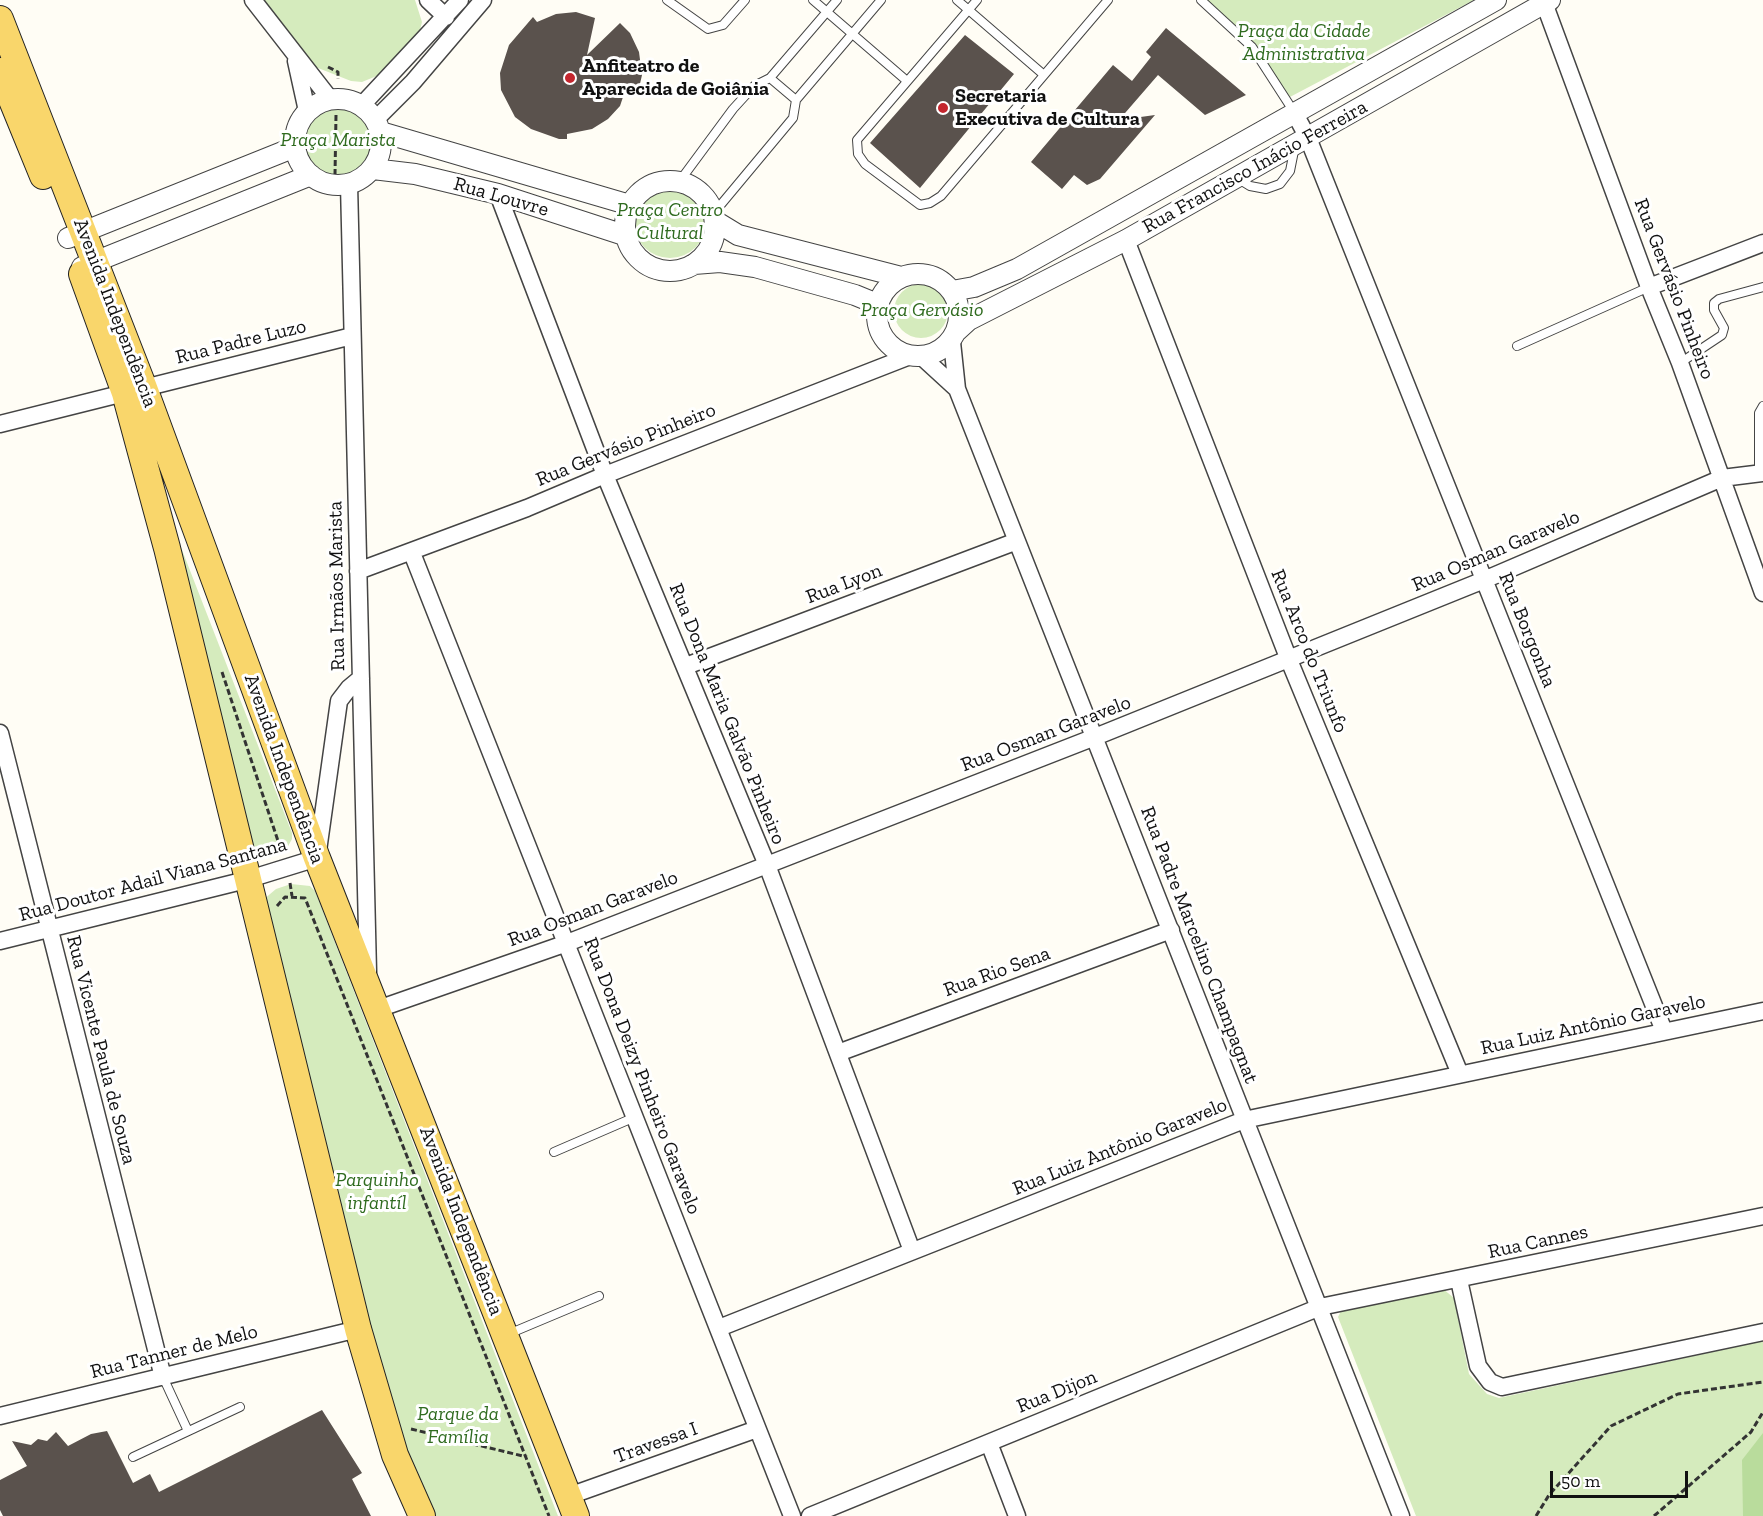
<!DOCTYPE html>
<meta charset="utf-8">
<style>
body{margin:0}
#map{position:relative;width:1763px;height:1516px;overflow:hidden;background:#fffdf5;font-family:"Zilla Slab",serif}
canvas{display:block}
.scale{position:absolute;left:1550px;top:1471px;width:138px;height:27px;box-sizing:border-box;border:3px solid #111;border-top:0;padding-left:8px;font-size:18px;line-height:21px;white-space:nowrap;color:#111;-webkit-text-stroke:4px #fff;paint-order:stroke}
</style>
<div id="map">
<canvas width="1763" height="1516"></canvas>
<div class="scale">50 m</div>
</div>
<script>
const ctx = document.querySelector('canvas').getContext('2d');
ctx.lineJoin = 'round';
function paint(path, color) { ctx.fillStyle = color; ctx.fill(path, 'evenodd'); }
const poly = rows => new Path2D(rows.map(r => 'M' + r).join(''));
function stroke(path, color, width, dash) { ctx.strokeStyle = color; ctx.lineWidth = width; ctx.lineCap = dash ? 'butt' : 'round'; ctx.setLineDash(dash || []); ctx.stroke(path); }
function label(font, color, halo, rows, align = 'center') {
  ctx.font = font + ' "Zilla Slab",serif'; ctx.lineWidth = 6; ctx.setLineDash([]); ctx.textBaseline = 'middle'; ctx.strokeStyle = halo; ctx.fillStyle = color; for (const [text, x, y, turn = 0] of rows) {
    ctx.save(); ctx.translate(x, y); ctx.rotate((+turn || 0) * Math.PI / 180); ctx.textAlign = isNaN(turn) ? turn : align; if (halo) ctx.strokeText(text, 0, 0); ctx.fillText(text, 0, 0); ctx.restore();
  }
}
paint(poly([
 [264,0,415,0,422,22,420,30,379,75,362,82,351,81,313,66],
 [1202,0,1474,0,1288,98,1267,63],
 '302 140a36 36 0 1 1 72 0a36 36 0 1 1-72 0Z',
 '634 222a36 36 0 1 1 72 0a36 36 0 1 1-72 0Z',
 '894 311a27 27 0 1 1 54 0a27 27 0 1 1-54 0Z',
 [170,519,292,833,292,839,287,848,269,858,251,855],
 [291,884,310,886,315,891,558,1516,430,1516,386,1405,263,900,276,889],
 [1442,1288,1454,1298,1469,1374,1487,1394,1499,1398,1763,1341,1763,1516,1416,1516,1338,1317,1341,1311]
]), '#d5ebbd');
paint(poly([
 [1763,1433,1763,1516,1743,1516,1742,1460]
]), '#b9dc9c');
paint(poly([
 [576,12,595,18,587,55,620,23,630,33,639,52,642,75,639,88,627,85,620,106,608,119,592,129,567,134,567,139,559,139,531,129,515,117,501,90,500,73,509,45,533,17,537,22,556,14],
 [1166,28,1246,95,1205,115,1158,75,1119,120,1155,115,1100,179,1087,185,1074,175,1062,189,1031,162,1113,65,1132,81,1151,57,1146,52],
 [965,35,1014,74,920,188,870,143],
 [322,1410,362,1473,352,1479,371,1516,3,1516,0,1510,0,1480,27,1466,12,1441,31,1445,38,1439,47,1441,56,1432,68,1446,91,1434,107,1431,133,1483,150,1474,159,1492]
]), '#5a524d');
const service = poly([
 [667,0,708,29,723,25,745,0],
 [813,0,907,81],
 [957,0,1044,75],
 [977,0,857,140,858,154,865,164,920,205,930,203,941,196,1108,0],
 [1201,0,1252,47,1294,112],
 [770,78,796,100],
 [1237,178,1250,186,1266,189,1280,184,1290,171,1295,146],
 [679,182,733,109,754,86,770,78,837,0],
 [713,214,793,118,796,100,881,0],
 [1517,346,1649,287],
 [1680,363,1722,335,1724,328,1714,310,1714,303,1719,299,1763,287],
 [1759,474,1759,413,1763,406],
 [554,1152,635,1117],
 [506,1335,599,1296],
 [163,1377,188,1431],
 [133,1457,240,1407]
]);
const minor = poly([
 [253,0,330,99],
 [428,0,446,17],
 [1543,0,1649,287,1680,363,1763,593],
 [296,61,307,111],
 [362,105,460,0],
 [1294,112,1308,138,1664,1031],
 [376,119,413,82,483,0],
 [349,184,368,972],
 [498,194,605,475,767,865,912,1251],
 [1126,240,1289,660,1460,1074],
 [1649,287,1763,243],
 [952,342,957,389,1401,1516],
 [921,356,957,389],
 [0,424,352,336],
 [412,553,792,1516],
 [358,571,527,508,605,475,910,356],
 [686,666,1017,541],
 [0,733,163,1377],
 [0,941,246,880,317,858,339,701,349,688,361,678],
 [378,1009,567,943,1095,737,1484,580,1722,478,1763,473],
 [838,1053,1171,930],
 [1459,1280,1478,1366,1490,1382,1502,1387,1763,1332],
 [719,1328,1244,1120,1763,1011],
 [0,1416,358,1329],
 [989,1443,1017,1516],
 [569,1496,757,1429],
 [810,1516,1320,1307,1763,1216]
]);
const tertiary = poly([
 '295 142a43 43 0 1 1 86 0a43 43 0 1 1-86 0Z',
 [381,132,630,205],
 [373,169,415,174,498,194,627,236],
 '625 226a45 45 0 1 1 90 0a45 45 0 1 1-90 0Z',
 [715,221,738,235,901,277],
 [68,238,295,147],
 [694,264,720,262,755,267,855,295,877,304],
 [82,267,311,175],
 '877 315a41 41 0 1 1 82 0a41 41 0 1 1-82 0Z',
 [952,291,974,287,1017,269,1496,0],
 [957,331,969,320,1126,240,1550,0]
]);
const primary = poly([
 [0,19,144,388,317,858,576,1516],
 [0,71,43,176],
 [82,274,125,393,167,548,358,1329,395,1455,422,1516]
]);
stroke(service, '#444', 10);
stroke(minor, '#444', 19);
stroke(tertiary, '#444', 22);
stroke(primary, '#222', 28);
stroke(poly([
 [328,67,338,72,338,79],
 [335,175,336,115],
 [222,672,281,850],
 [290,883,292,896],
 [277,906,285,897,305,898,549,1516],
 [411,1429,527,1457],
 [1536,1516,1549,1495,1611,1426,1678,1394,1763,1382],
 [1654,1516,1751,1432,1763,1412]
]), '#333', 3, [6, 3]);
stroke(service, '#fff', 8);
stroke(minor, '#fff', 16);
stroke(tertiary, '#fff', 20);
stroke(primary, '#f9d66b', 26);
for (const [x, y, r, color] of [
 [570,78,6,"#c4262e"],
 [943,108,6,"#c4262e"]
]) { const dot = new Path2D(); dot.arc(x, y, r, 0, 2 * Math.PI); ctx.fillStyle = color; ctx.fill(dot); stroke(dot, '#fff', 2); }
label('italic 20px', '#2f6b1f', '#fff', [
 ["Praça da Cidade",1304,31],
 ["Administrativa",1304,54],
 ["Praça Marista",338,140],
 ["Praça Centro",670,210],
 ["Cultural",670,233],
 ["Praça Gervásio",922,310],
 ["Parquinho",377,1180],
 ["infantíl",377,1203],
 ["Parque da",458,1414],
 ["Família",458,1437]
]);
label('bold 20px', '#111', '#fff', [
 ["Anfiteatro de",582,66],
 ["Aparecida de Goiânia",582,89],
 ["Secretaria",955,96],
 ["Executiva de Cultura",955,119]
], 'left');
label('20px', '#111', '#fff', [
 ["Rua Francisco Inácio Ferreira",1255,167,-29],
 ["Rua Louvre",501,197,16],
 ["Rua Gervásio Pinheiro",1674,289,69],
 ["Avenida Independência",115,313,69],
 ["Rua Padre Luzo",241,342,-14],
 ["Rua Gervásio Pinheiro",626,445,-22],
 ["Rua Osman Garavelo",1496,551,-23],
 ["Rua Lyon",844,584,-21],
 ["Rua Irmãos Marista",337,586,-91],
 ["Rua Borgonha",1527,630,68],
 ["Rua Arco do Triunfo",1309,651,68],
 ["Rua Dona Maria Galvão Pinheiro",727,714,68],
 ["Rua Osman Garavelo",1046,734,-21],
 ["Avenida Independência",284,769,70],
 ["Rua Doutor Adail Viana Santana",153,880,-15],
 ["Rua Osman Garavelo",593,909,-21],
 ["Rua Padre Marcelino Champagnat",1199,945,69],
 ["Rua Rio Sena",997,972,-20],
 ["Rua Luiz Antônio Garavelo",1593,1025,-12],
 ["Rua Vicente Paula de Souza",101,1050,76],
 ["Rua Dona Deizy Pinheiro Garavelo",642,1076,69],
 ["Rua Luiz Antônio Garavelo",1120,1147,-22],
 ["Avenida Independência",461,1221,69],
 ["Rua Cannes",1538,1242,-12],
 ["Rua Tanner de Melo",174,1352,-14],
 ["Rua Dijon",1057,1392,-22],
 ["Travessa I",656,1443,-20]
]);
</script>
